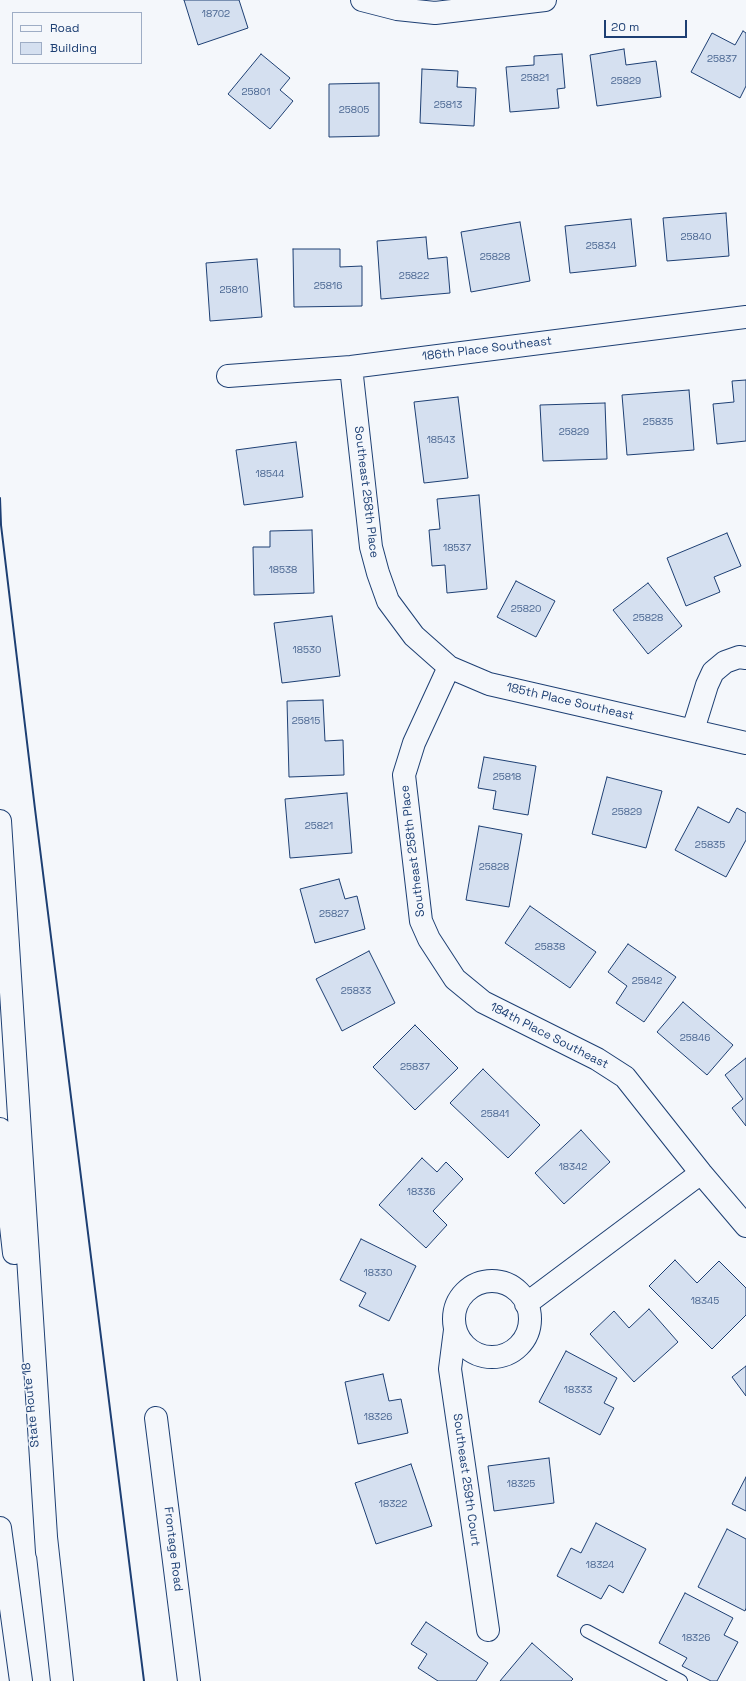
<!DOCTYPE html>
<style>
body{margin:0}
#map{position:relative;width:746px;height:1681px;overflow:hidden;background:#f4f7fb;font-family:"Space Grotesk",sans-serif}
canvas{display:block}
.legend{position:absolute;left:12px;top:12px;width:130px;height:52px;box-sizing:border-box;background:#f4f7fb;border:1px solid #9eadc5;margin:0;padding:5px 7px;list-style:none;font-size:12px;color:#1d3f73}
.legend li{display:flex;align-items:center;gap:8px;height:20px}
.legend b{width:20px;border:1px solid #9eadc5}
.scale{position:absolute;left:604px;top:20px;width:83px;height:18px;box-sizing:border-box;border:2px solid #1d3f73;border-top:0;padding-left:5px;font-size:12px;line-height:14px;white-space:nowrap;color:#1d3f73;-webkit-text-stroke:3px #f4f7fb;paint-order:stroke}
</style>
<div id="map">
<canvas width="746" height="1681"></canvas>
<ul class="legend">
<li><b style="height:5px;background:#f4f7fb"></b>Road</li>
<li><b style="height:11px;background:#d5e0f0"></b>Building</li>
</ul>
<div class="scale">20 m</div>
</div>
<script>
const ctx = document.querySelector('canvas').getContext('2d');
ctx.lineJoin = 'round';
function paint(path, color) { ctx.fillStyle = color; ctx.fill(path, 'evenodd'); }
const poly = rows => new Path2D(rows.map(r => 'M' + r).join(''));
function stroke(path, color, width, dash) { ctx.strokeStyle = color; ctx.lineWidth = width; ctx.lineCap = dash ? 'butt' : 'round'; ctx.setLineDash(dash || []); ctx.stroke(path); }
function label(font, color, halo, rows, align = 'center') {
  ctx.font = font + ' "Space Grotesk",sans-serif'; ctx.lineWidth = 3; ctx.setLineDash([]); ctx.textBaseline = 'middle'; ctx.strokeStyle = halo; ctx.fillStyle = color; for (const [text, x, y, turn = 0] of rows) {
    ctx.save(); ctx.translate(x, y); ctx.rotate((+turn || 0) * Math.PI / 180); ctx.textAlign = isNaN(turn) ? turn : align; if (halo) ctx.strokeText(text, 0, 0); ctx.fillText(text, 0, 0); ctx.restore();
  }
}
const building = poly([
 [184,0,239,0,248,28,198,45,184,0],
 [743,31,746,33,746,86,740,98,691,72,712,33,735,45,743,31],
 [624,49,626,65,656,61,661,97,597,106,590,55,624,49],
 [261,54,290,78,280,90,293,101,270,129,228,94,261,54],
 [562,54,565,88,557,89,559,108,510,112,506,67,534,65,534,56,562,54],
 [422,69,458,71,457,87,476,88,474,126,420,123,422,69],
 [379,83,379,136,329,137,329,84,379,83],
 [726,213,729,256,667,261,663,218,726,213],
 [631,219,636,266,570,273,565,226,631,219],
 [520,222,530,281,471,292,461,232,520,222],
 [426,237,428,259,447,257,450,293,381,299,377,241,426,237],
 [293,249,340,249,340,267,362,266,362,306,294,307,293,249],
 [257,259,262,317,210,321,206,263,257,259],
 [746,380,746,441,717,444,713,404,734,402,732,381,746,380],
 [689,390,694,450,627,455,622,395,689,390],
 [458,397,468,478,424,483,414,402,458,397],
 [605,403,607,459,543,461,540,405,605,403],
 [296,442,303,497,244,505,236,450,296,442],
 [479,495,487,589,447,593,445,565,432,566,429,530,440,529,437,499,479,495],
 [312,530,314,593,254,595,253,547,270,547,270,531,312,530],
 [727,533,741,566,714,577,720,592,686,606,667,558,727,533],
 [516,581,555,601,536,637,497,617,516,581],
 [648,583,682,626,648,654,613,610,648,583],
 [332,616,340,676,282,683,274,623,332,616],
 [323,700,325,741,343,740,344,775,289,777,287,701,323,700],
 [484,757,536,766,528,815,493,809,496,791,478,788,484,757],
 [607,777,662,791,646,848,592,834,607,777],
 [347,793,352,853,290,858,285,799,347,793],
 [698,807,729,823,737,808,746,813,746,840,726,877,675,850,698,807],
 [479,826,522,834,509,907,466,900,479,826],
 [339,879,345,899,357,896,365,929,315,943,300,889,339,879],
 [530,906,596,952,570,988,505,943,530,906],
 [628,944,676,977,644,1022,616,1003,627,986,608,972,628,944],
 [369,951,395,1003,342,1031,316,979,369,951],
 [683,1002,733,1045,707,1075,657,1032,683,1002],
 [415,1025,458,1068,415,1110,373,1067,415,1025],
 [746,1058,746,1126,732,1108,743,1099,725,1075,746,1058],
 [483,1069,540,1125,508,1158,450,1103,483,1069],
 [581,1130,610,1162,564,1204,535,1173,581,1130],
 [422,1158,437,1172,446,1162,463,1179,433,1211,447,1225,426,1248,379,1205,422,1158],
 [361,1239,416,1266,389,1321,359,1306,366,1293,340,1280,361,1239],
 [675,1260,697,1283,719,1261,746,1288,746,1315,712,1349,649,1286,675,1260],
 [649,1309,678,1342,634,1382,590,1334,614,1311,629,1328,649,1309],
 [566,1351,617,1378,604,1403,614,1408,600,1435,539,1402,566,1351],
 [746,1366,746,1396,732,1377,746,1366],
 [383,1374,389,1401,401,1399,408,1433,358,1444,345,1382,383,1374],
 [549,1458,554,1503,494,1511,488,1466,549,1458],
 [411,1464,432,1526,376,1544,355,1483,411,1464],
 [746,1477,746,1511,732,1504,746,1477],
 [596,1523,646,1549,623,1593,609,1585,601,1599,557,1576,571,1548,581,1553,596,1523],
 [727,1529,746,1539,746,1608,745,1611,698,1587,727,1529],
 [685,1593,733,1618,724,1635,738,1642,717,1681,711,1681,682,1666,687,1658,659,1643,685,1593],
 [426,1622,488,1663,476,1681,438,1681,418,1668,427,1654,411,1644,426,1622],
 [532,1643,573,1679,571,1681,500,1681,532,1643]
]);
paint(building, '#d5e0f0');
stroke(building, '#1d3f73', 1);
const lane = poly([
 [587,1631,681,1681]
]);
const street = poly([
 [362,0,397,9,435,13,545,0],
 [351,367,371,547,378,573,388,601,414,636,449,667,414,743,404,775,421,921,429,939,455,979,483,1002,597,1059,625,1077,701,1173,746,1226],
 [228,376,351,367,746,317],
 [449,667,489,684,746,743],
 [693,730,707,685,713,672,725,662,739,657,746,658],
 '454 1319a38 38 0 1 1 76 0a38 38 0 1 1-76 0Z',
 [526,1304,701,1173],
 [455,1330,450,1369,488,1630],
 [156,1418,189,1681]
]);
const highway = poly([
 [0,821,47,1552],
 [0,1129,14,1253],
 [0,1528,21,1681],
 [46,1537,62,1681]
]);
stroke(lane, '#1d3f73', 14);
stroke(street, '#1d3f73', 24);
stroke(highway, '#1d3f73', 24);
stroke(lane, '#f4f7fb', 12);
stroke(street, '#f4f7fb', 22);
stroke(highway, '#f4f7fb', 22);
stroke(poly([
 [0,498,1,525,35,809,144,1681]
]), '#1d3f73', 2);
label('10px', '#4b6792', null, [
 ["18702",216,14],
 ["25837",722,59],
 ["25821",535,78],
 ["25829",626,81],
 ["25801",256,92],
 ["25813",448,105],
 ["25805",354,110],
 ["25840",696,237],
 ["25834",601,246],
 ["25828",495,257],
 ["25822",414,276],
 ["25816",328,286],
 ["25810",234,290],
 ["25835",658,422],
 ["25829",574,432],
 ["18543",441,440],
 ["18544",270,474],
 ["18537",457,548],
 ["18538",283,570],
 ["25820",526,609],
 ["25828",648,618],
 ["18530",307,650],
 ["25815",306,721],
 ["25818",507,777],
 ["25829",627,812],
 ["25821",319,826],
 ["25835",710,845],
 ["25828",494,867],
 ["25827",334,914],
 ["25838",550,947],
 ["25842",647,981],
 ["25833",356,991],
 ["25846",695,1038],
 ["25837",415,1067],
 ["25841",495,1114],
 ["18342",573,1167],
 ["18336",421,1192],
 ["18330",378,1273],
 ["18345",705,1301],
 ["18333",578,1390],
 ["18326",378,1417],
 ["18325",521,1484],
 ["18322",393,1504],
 ["18324",600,1565],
 ["18326",696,1638]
]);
label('12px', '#1d3f73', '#f4f7fb', [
 ["186th Place Southeast",487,349,-7],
 ["Southeast 258th Place",366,492,83],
 ["185th Place Southeast",570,702,13],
 ["Southeast 258th Place",413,851,-97],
 ["184th Place Southeast",549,1036,27],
 ["State Route 18",31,1405,-96],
 ["Southeast 259th Court",466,1480,82],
 ["Frontage Road",173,1549,83]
]);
</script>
